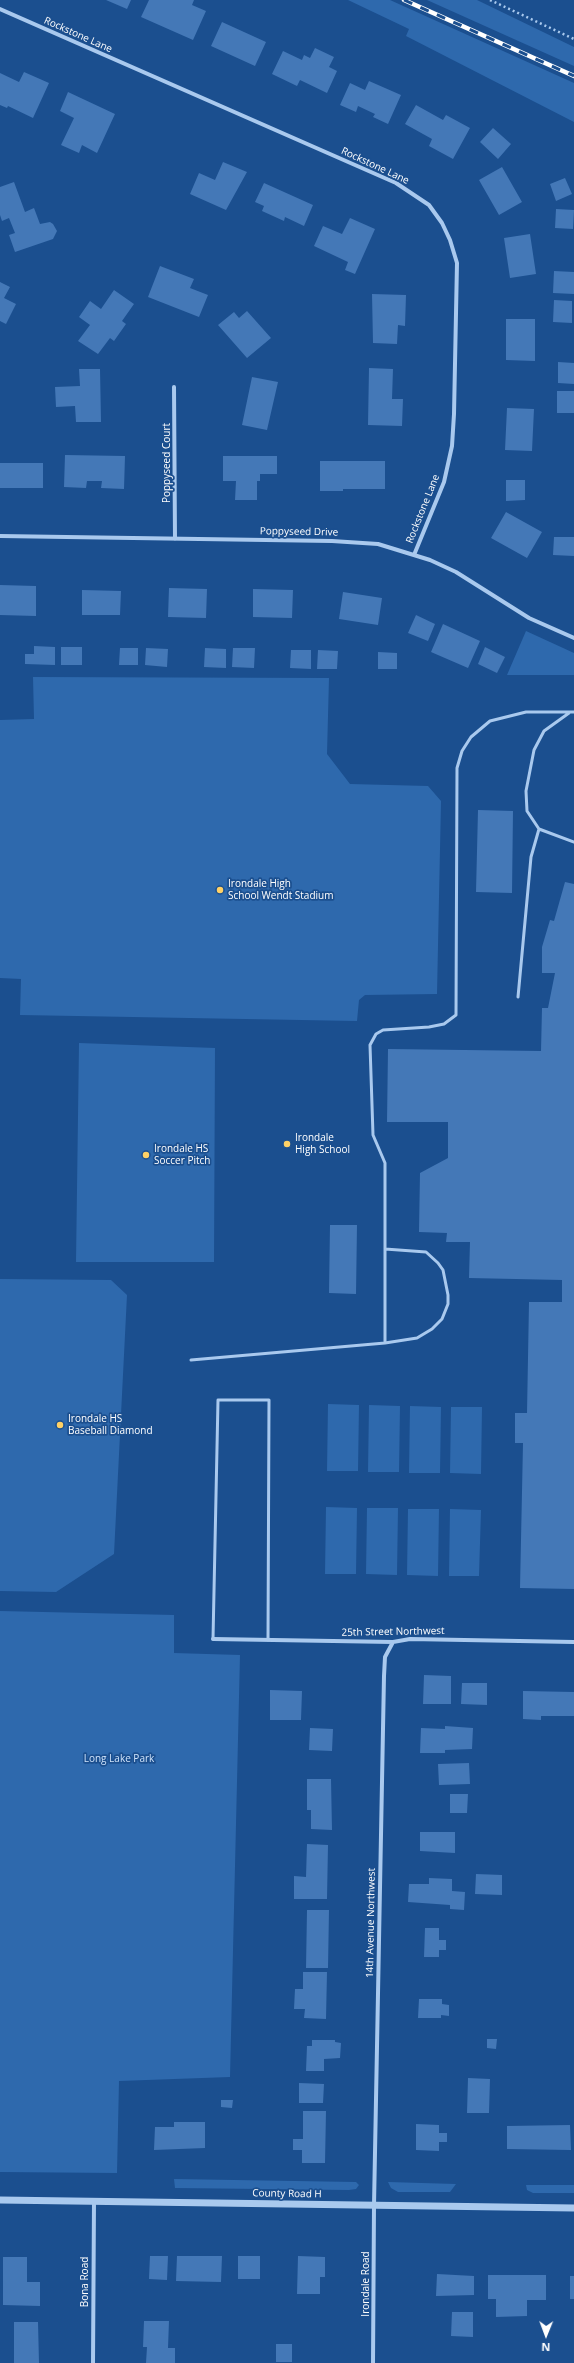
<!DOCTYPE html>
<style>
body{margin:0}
#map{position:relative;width:574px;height:2363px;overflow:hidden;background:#1b4f8f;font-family:"Open Sans",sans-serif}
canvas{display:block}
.north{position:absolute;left:526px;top:2315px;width:40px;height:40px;-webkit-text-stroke:3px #1b4f8f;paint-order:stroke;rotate:181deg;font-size:11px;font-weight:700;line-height:16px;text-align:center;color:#fff}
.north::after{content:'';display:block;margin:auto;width:14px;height:18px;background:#fff;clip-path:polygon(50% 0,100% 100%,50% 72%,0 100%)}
</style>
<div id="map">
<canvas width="574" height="2363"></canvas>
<div class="north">N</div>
</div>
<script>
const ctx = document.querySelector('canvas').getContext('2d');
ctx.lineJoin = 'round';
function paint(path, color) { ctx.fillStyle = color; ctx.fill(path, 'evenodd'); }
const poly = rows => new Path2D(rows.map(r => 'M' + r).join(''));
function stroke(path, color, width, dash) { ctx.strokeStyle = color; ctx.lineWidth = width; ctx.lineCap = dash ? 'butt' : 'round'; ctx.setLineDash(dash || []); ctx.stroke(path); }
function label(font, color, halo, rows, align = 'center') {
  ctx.font = font + ' "Open Sans",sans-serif'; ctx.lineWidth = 3.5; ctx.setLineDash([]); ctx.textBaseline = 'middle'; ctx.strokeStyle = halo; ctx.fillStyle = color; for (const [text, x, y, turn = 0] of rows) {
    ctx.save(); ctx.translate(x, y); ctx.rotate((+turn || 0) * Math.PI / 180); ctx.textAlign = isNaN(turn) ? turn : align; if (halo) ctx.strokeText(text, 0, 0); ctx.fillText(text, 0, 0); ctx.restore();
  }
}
paint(poly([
 [348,0,390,0,574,83,574,122,406,36,409,29],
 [427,0,477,0,574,47,574,66],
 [526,631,574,653,574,675,507,675],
 [33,677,329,678,327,754,350,784,428,786,441,801,437,994,365,995,359,1000,357,1021,20,1015,21,979,0,978,0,720,34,719],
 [79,1043,215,1048,214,1262,76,1262],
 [0,1279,111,1280,127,1295,114,1554,56,1592,0,1591],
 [328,1404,359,1405,358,1471,327,1471],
 [369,1405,400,1406,399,1472,368,1472],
 [410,1406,441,1407,440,1473,409,1473],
 [451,1407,482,1407,481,1474,450,1473],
 [326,1507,357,1508,356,1574,325,1574],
 [367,1508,398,1508,397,1575,366,1574],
 [408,1509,439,1509,438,1576,407,1575],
 [450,1509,481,1510,479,1576,449,1576],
 [0,1611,174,1615,174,1653,240,1655,230,2077,119,2081,117,2173,0,2172],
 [174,2179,356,2182,359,2185,356,2189,349,2190,175,2188],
 [388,2182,456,2184,450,2192,398,2192,391,2188],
 [526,2185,574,2185,574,2193,533,2193,527,2190]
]), '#2e69ad');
paint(poly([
 [106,0,131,0,127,9],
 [149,0,194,0,192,5,206,11,193,40,141,17],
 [222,22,266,42,255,66,211,46],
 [315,48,334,57,329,67,337,71,327,93,300,80,297,86,272,74,283,51,302,60,304,55,310,58],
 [24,72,49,83,33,118,8,106,7,108,0,105,0,73,19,82],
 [369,81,401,95,388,124,373,117,375,114,358,106,356,112,340,105,350,83,365,90],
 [68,92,115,114,97,153,82,145,79,153,61,145,74,118,60,111],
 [416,105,443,120,446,115,470,128,453,159,429,146,432,139,405,124],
 [493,128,511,144,498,159,480,142],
 [223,162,247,172,226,210,190,194,199,173,215,180],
 [502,167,522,202,499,215,479,180],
 [565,178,572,194,556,201,550,184],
 [14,182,25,212,34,208,40,224,50,222,53,224,57,231,53,239,15,252,9,235,15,233,9,218,2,221,0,215,0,187],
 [264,183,313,205,304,226,285,217,284,221,262,211,264,206,255,202],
 [556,209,574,210,573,229,555,228],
 [350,218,375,229,355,274,345,270,348,262,314,246,323,226,342,234],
 [530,234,536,274,510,278,504,238],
 [160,266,194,279,190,288,208,295,199,317,148,297],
 [554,271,574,272,574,294,553,293],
 [0,282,10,287,4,298,16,304,6,324,0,321],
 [114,290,134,304,122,321,126,324,114,341,110,338,98,354,78,341,90,325,79,317,90,301,101,309],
 [372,294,406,295,405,326,398,325,397,344,373,343],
 [554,300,572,301,572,323,553,322],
 [247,311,271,338,247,358,218,325,234,312,239,318],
 [506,319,535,319,535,361,506,360],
 [558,362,574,363,574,384,558,383],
 [369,368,393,369,392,399,403,399,402,426,368,425],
 [79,369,100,369,101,422,76,422,75,406,56,407,55,387,80,386],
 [252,377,278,382,267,430,242,425],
 [557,391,574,391,574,413,557,413],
 [507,408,534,409,532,451,505,450],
 [65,455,125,456,124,489,101,488,102,481,87,481,86,488,64,487],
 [223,456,277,456,277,474,260,474,260,481,257,481,257,500,235,500,236,481,223,481],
 [320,461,385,461,385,489,343,489,343,491,320,491],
 [0,463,43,463,43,488,0,488],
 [506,480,525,480,525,500,506,501],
 [506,512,542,532,527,558,491,538],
 [554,537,574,537,574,556,553,555],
 [0,585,36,586,36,616,0,615],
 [169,588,207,589,206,618,168,617],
 [253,589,293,590,292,618,253,617],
 [82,590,121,591,120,615,82,615],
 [343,592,382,598,378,625,339,619],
 [416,615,435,624,428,641,408,633],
 [443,624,480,641,468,668,431,652],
 [34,646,55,647,55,665,25,664,25,654,34,654],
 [61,647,82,647,82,665,61,665],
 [485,647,505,657,497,673,478,664],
 [120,648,138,648,138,665,119,665],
 [146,648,168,649,167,667,145,665],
 [205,648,226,649,226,668,204,667],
 [233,648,255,648,254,668,232,667],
 [291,650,311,650,311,669,290,668],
 [318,650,338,651,337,669,317,669],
 [378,652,397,653,397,669,378,669],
 [478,810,513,811,512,893,476,892],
 [565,882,574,884,574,1589,520,1588,523,1443,515,1443,515,1413,527,1413,529,1302,562,1302,562,1280,469,1278,470,1242,446,1242,447,1233,419,1232,420,1173,448,1158,448,1122,387,1122,388,1049,541,1051,542,1008,548,1008,555,973,542,973,542,947,550,920,554,921],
 [330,1225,357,1225,356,1294,329,1293],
 [424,1675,451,1676,451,1704,423,1704],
 [462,1683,487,1683,487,1705,461,1704],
 [270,1690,302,1691,301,1720,270,1720],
 [523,1691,574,1692,574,1716,541,1716,541,1720,523,1719],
 [445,1726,473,1728,472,1749,445,1750,445,1753,420,1753,421,1728,445,1729],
 [310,1728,333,1729,332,1751,309,1750],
 [469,1763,470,1784,439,1785,438,1764],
 [307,1779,331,1779,332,1830,311,1829,311,1810,307,1810],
 [450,1794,468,1794,467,1813,450,1813],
 [420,1832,455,1832,455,1853,420,1851],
 [307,1844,328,1845,327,1899,294,1899,294,1876,306,1877],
 [476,1874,502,1875,502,1895,475,1894],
 [429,1878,452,1879,452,1891,465,1892,464,1910,450,1909,450,1905,408,1902,409,1884,429,1884],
 [307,1910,329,1910,328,1968,306,1968],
 [425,1928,439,1928,439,1940,446,1940,446,1950,439,1950,439,1957,424,1957],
 [303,1972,327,1972,326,2019,304,2018,305,2009,294,2009,295,1989,303,1989],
 [419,1999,442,1999,442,2004,449,2005,449,2016,441,2015,441,2018,418,2018],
 [487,2039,497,2039,496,2049,487,2048],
 [312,2040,335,2040,335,2042,341,2043,340,2058,324,2059,324,2071,306,2071,307,2046,312,2046],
 [468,2078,490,2079,489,2113,467,2113],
 [299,2083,324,2084,323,2103,299,2103],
 [221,2100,233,2100,232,2108,221,2107],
 [303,2111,326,2111,325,2163,302,2163,302,2150,293,2150,293,2139,303,2139],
 [174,2122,205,2122,205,2148,154,2150,155,2127,174,2127],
 [416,2124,439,2125,439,2133,447,2133,447,2142,439,2142,439,2151,416,2150],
 [570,2125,571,2150,507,2149,507,2126],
 [150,2256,168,2256,167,2280,149,2279],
 [177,2256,222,2256,221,2282,176,2281],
 [238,2256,260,2256,260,2279,238,2279],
 [298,2256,325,2257,325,2277,320,2277,320,2294,297,2294],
 [3,2257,27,2257,27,2282,40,2282,40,2306,3,2305],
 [437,2274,474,2276,474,2295,436,2296],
 [488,2275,546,2275,546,2300,527,2300,527,2316,496,2317,496,2299,488,2299],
 [570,2276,574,2276,574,2299,570,2299],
 [452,2312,473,2312,473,2337,451,2336],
 [144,2321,169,2321,168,2348,175,2348,175,2363,146,2363,147,2347,143,2347],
 [14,2322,38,2322,39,2363,14,2363],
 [276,2344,292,2344,292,2362,276,2362]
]), '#4478b7');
stroke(poly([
 [490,0,574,39]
]), '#a9c9ee', 2.5, [2, 3]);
stroke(poly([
 [569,713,544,731,534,750,526,791,527,811,539,829,574,842],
 [518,997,531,857,539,829],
 [385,1343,417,1338,432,1329,442,1319,448,1304,448,1295,443,1270,438,1263,426,1252,385,1249],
 [191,1360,385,1343,385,1163,373,1135,370,1045,376,1034,383,1030,429,1027,444,1024,456,1015,457,768,462,751,471,737,490,721,526,712,574,712],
 [213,1639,218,1400,269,1400,268,1640]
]), '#a9c9ee', 3);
stroke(poly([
 [0,9,396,183,429,205,442,223,450,240,457,263,454,414,452,446,444,482,414,555],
 [174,387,175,539],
 [0,536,332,541,378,544,430,560,456,572,529,618,574,638],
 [213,1639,393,1642,410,1639,574,1642],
 [93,2363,94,2201],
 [373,2363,374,2205,384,1676,385,1657,393,1642]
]), '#a9c9ee', 4);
stroke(poly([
 [0,2200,574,2208]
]), '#a9c9ee', 7);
const rail = poly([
 [404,0,574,76]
]);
stroke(rail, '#fff', 4.5);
stroke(rail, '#1b4f8f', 3, [9]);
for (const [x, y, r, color] of [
 [220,890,4,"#ffd166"],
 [287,1144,4,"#ffd166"],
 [146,1155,4,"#ffd166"],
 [60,1425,4,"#ffd166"]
]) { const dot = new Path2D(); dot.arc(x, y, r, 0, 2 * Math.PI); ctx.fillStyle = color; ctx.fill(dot); stroke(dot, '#1b4f8f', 1.5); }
label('10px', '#fff', '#1b4f8f', [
 ["Rockstone Lane",78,35,24],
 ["Rockstone Lane",375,166,25],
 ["Poppyseed Court",167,463,-90],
 ["Rockstone Lane",423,509,-68],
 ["Poppyseed Drive",299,532,1],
 ["25th Street Northwest",393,1632,-1],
 ["14th Avenue Northwest",371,1923,-89],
 ["County Road H",287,2194,1],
 ["Bona Road",85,2282,-90],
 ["Irondale Road",366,2284,-90]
]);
label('10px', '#fff', '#1b4f8f', [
 ["Irondale High",228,884],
 ["School Wendt Stadium",228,896],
 ["Irondale",295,1138],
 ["High School",295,1150],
 ["Irondale HS",154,1149],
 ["Soccer Pitch",154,1161],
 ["Irondale HS",68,1419],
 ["Baseball Diamond",68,1431]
], 'left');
label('10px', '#cfe3fa', '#1b4f8f', [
 ["Long Lake Park",119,1759]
]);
</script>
